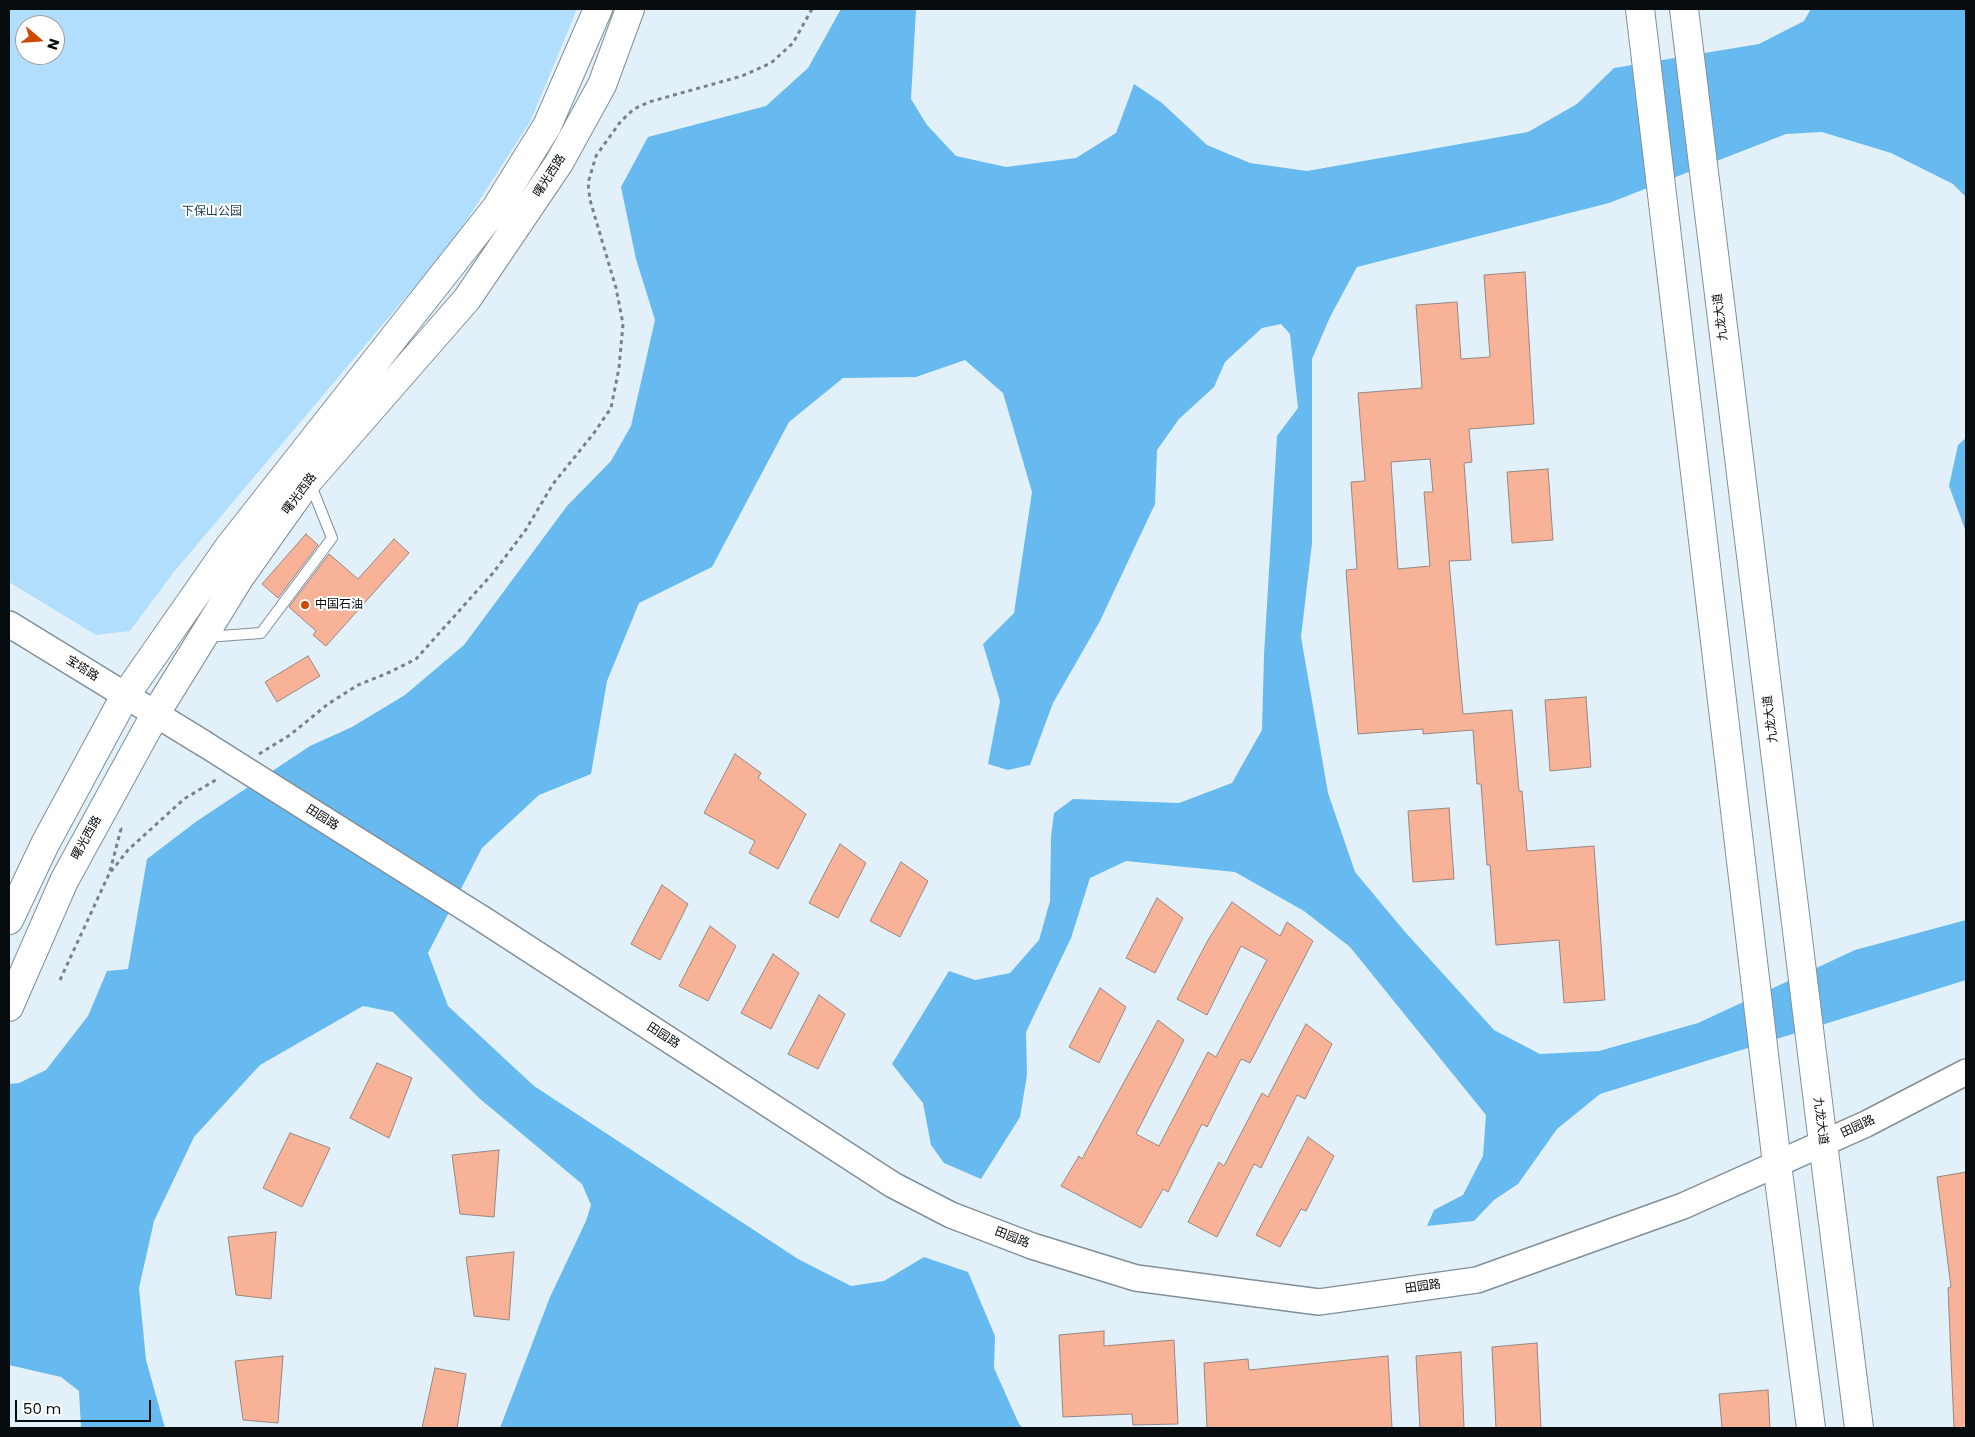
<!DOCTYPE html>
<meta charset="utf-8">
<style>
body{margin:0}
#map{position:relative;width:1975px;height:1437px;overflow:hidden;background:#e2f0fa;font-family:Poppins,sans-serif}
canvas{display:block}
.frame{position:absolute;inset:0;border:10px solid #070c0f;pointer-events:none}
.north{position:absolute;left:15px;top:15px;width:50px;height:50px;box-sizing:border-box;background:#fff;border:1px solid #9c9e9f;border-radius:50%;rotate:108deg;font-size:14px;font-weight:700;line-height:20px;text-align:center;color:#070c0f}
.north::after{content:'';display:block;margin:auto;width:18px;height:22px;background:#cd4800;clip-path:polygon(50% 0,100% 100%,50% 72%,0 100%)}
.scale{position:absolute;left:15px;top:1400px;width:136px;height:22px;box-sizing:border-box;border:2px solid #070c0f;border-top:0;padding-left:6px;font-size:15px;line-height:18px;white-space:nowrap;color:#070c0f;-webkit-text-stroke:4px #fff;paint-order:stroke}
</style>
<div id="map">
<canvas width="1975" height="1437"></canvas>
<div class="frame"></div>
<div class="north">N</div>
<div class="scale">50 m</div>
</div>
<script>
const ctx = document.querySelector('canvas').getContext('2d');
ctx.lineJoin = 'round';
function paint(path, color) { ctx.fillStyle = color; ctx.fill(path, 'evenodd'); }
const poly = rows => new Path2D(rows.map(r => 'M' + r).join(''));
function stroke(path, color, width, dash) { ctx.strokeStyle = color; ctx.lineWidth = width; ctx.lineCap = dash ? 'butt' : 'round'; ctx.setLineDash(dash || []); ctx.stroke(path); }
function label(font, color, halo, rows, align = 'center') {
  ctx.font = font + ' Poppins,"Noto Sans SC",sans-serif'; ctx.lineWidth = 4; ctx.setLineDash([]); ctx.textBaseline = 'middle'; ctx.strokeStyle = halo; ctx.fillStyle = color; for (const [text, x, y, turn = 0] of rows) {
    ctx.save(); ctx.translate(x, y); ctx.rotate((+turn || 0) * Math.PI / 180); ctx.textAlign = isNaN(turn) ? turn : align; if (halo) ctx.strokeText(text, 0, 0); ctx.fillText(text, 0, 0); ctx.restore();
  }
}
paint(poly([
 [9,9,577,9,531,120,454,240,173,573,130,631,96,635,9,582],
 [25,25,55,25,55,55,25,55]
]), '#b1defc');
paint(poly([
 [841,9,916,9,911,99,927,125,956,156,1006,167,1076,158,1116,133,1134,84,1162,103,1207,145,1250,163,1307,171,1528,132,1577,104,1614,68,1759,44,1804,21,1811,9,1966,9,1966,197,1953,184,1891,153,1822,132,1786,134,1609,203,1357,267,1330,317,1312,359,1312,543,1301,637,1328,793,1355,872,1406,933,1494,1030,1540,1054,1599,1051,1698,1023,1855,950,1966,920,1966,980,1600,1094,1557,1129,1518,1184,1494,1200,1474,1221,1427,1226,1434,1210,1463,1195,1483,1156,1486,1115,1350,947,1304,911,1235,872,1126,861,1090,878,1071,938,1026,1032,1027,1075,1020,1117,981,1179,944,1163,931,1145,923,1103,892,1064,949,971,975,980,1010,973,1039,940,1050,901,1051,837,1054,813,1073,799,1179,803,1232,783,1262,730,1264,655,1277,436,1298,408,1290,334,1281,324,1262,328,1225,362,1214,387,1179,419,1157,450,1155,504,1100,621,1053,703,1030,765,1008,770,988,764,1000,701,983,644,1014,613,1032,492,1003,393,965,360,916,377,843,378,789,422,712,567,639,603,607,681,591,774,539,795,482,848,428,953,448,1006,534,1086,798,1259,851,1286,884,1281,924,1257,968,1272,995,1336,994,1368,1019,1424,1023,1428,500,1428,550,1297,586,1221,591,1205,582,1184,479,1098,393,1012,363,1006,260,1065,194,1137,154,1221,139,1288,146,1360,165,1428,81,1428,79,1391,61,1377,9,1365,9,1084,19,1083,46,1070,88,1016,107,971,128,969,147,859,197,821,310,746,352,727,405,695,464,645,567,506,611,461,631,426,655,320,636,259,621,187,648,137,766,106,808,68],
 [1966,438,1966,532,1949,486,1958,445]
]), '#66baef');
const building = poly([
 [1525,272,1534,424,1469,429,1472,462,1464,463,1471,560,1449,561,1463,714,1512,710,1519,791,1522,791,1527,851,1594,846,1605,1000,1564,1003,1559,940,1496,945,1490,865,1487,865,1481,784,1477,784,1473,730,1423,734,1423,729,1358,734,1346,570,1357,569,1351,482,1365,481,1358,393,1422,388,1416,305,1457,302,1461,359,1490,357,1484,275,1525,272],
 [1430,459,1433,492,1424,492,1430,566,1398,569,1391,462,1430,459],
 [1548,469,1553,540,1512,543,1507,472,1548,469],
 [306,534,318,545,278,598,262,584,306,534],
 [394,539,409,553,326,646,313,635,316,631,289,607,329,554,358,579,394,539],
 [308,656,320,676,277,702,265,682,308,656],
 [1586,697,1591,767,1550,771,1545,700,1586,697],
 [735,754,761,773,758,778,806,814,778,869,749,853,755,841,704,813,735,754],
 [1449,808,1454,879,1413,882,1408,811,1449,808],
 [840,844,866,863,838,918,809,903,840,844],
 [901,862,928,881,900,937,870,921,901,862],
 [662,885,688,904,660,960,631,944,662,885],
 [1157,898,1183,918,1155,973,1126,958,1157,898],
 [1232,902,1280,936,1287,922,1313,941,1250,1063,1241,1059,1207,1127,1202,1124,1168,1192,1163,1189,1141,1228,1061,1186,1079,1156,1082,1159,1158,1020,1184,1040,1136,1134,1159,1146,1208,1052,1216,1057,1267,960,1241,946,1207,1015,1177,999,1208,940,1232,902],
 [710,926,736,946,708,1001,679,986,710,926],
 [773,954,799,973,771,1029,741,1013,773,954],
 [1100,988,1126,1007,1099,1063,1069,1047,1100,988],
 [819,995,845,1014,818,1069,788,1054,819,995],
 [1306,1024,1332,1044,1305,1099,1297,1095,1261,1168,1254,1164,1217,1237,1188,1222,1219,1162,1224,1166,1262,1093,1268,1097,1306,1024],
 [377,1063,412,1078,389,1138,350,1118,377,1063],
 [290,1133,330,1148,302,1207,263,1188,290,1133],
 [1308,1137,1334,1156,1306,1211,1301,1209,1280,1247,1256,1235,1308,1137],
 [499,1150,494,1217,460,1214,452,1155,499,1150],
 [1966,1172,1966,1428,1954,1428,1948,1288,1951,1287,1937,1177,1966,1172],
 [276,1232,271,1299,236,1295,228,1237,276,1232],
 [514,1252,509,1320,474,1316,466,1257,514,1252],
 [1104,1331,1104,1346,1174,1340,1178,1424,1133,1425,1132,1414,1063,1417,1059,1335,1104,1331],
 [1537,1343,1541,1428,1496,1428,1492,1347,1537,1343],
 [1461,1352,1464,1428,1420,1428,1416,1356,1461,1352],
 [283,1356,278,1423,243,1420,235,1361,283,1356],
 [1388,1356,1392,1428,1207,1428,1204,1363,1248,1359,1249,1370,1388,1356],
 [435,1368,466,1374,457,1428,422,1428,435,1368],
 [1768,1390,1770,1428,1722,1428,1719,1394,1768,1390]
]);
paint(building, '#f8b298');
stroke(building, '#968782', 1);
const service = poly([
 [206,637,261,633,332,538,310,483]
]);
const tertiary = poly([
 [9,624,203,743],
 [481,918,893,1185,951,1215,1032,1246,1136,1278,1319,1302,1477,1280,1683,1206,1866,1124,1966,1072]
]);
const secondary = poly([
 [1640,9,1777,1164,1811,1428],
 [1684,9,1823,1143,1859,1428],
 [9,920,45,844,125,696,229,547,496,208,547,126,598,9],
 [9,1007,64,881,156,713,240,577,309,480,467,299,559,163,602,85,630,9]
]);
stroke(service, '#818f98', 12);
stroke(tertiary, '#818f98', 28);
stroke(secondary, '#818f98', 30);
stroke(poly([
 [259,754,290,735,328,704,358,685,390,672,416,659,493,573,525,531,553,484,594,433,611,408,619,368,623,324,616,288,590,200,588,183,596,156,621,121,634,109,649,102,742,76,771,63,793,43,812,9],
 [110,871,121,829,118,828],
 [60,980,109,874,128,850,184,799,219,778]
]), '#798289', 3, [4, 4]);
stroke(service, '#fff', 10);
stroke(tertiary, '#fff', 25);
stroke(secondary, '#fff', 28);
const tertiaryBridge = poly([
 [203,743,481,918]
]);
stroke(tertiaryBridge, '#818f98', 28, []);
stroke(tertiaryBridge, '#fff', 25);
for (const [x, y, r, color] of [
 [305,605,5,"#cd4800"]
]) { const dot = new Path2D(); dot.arc(x, y, r, 0, 2 * Math.PI); ctx.fillStyle = color; ctx.fill(dot); stroke(dot, '#fff', 2); }
label('12px', '#070c0f', '#fff', [
 ["曙光西路",550,176,-57],
 ["九龙大道",1721,317,-97],
 ["曙光西路",300,494,-53],
 ["宝塔路",82,669,32],
 ["九龙大道",1771,719,-97],
 ["田园路",322,818,32],
 ["曙光西路",87,838,-61],
 ["田园路",663,1036,33],
 ["九龙大道",1820,1121,83],
 ["田园路",1858,1127,-25],
 ["田园路",1012,1238,21],
 ["田园路",1423,1287,-8]
]);
label('12px', '#183c53', '#fff', [
 ["下保山公园",212,212]
]);
label('12px', '#070c0f', '#fff', [
 ["中国石油",315,605]
], 'left');
</script>
